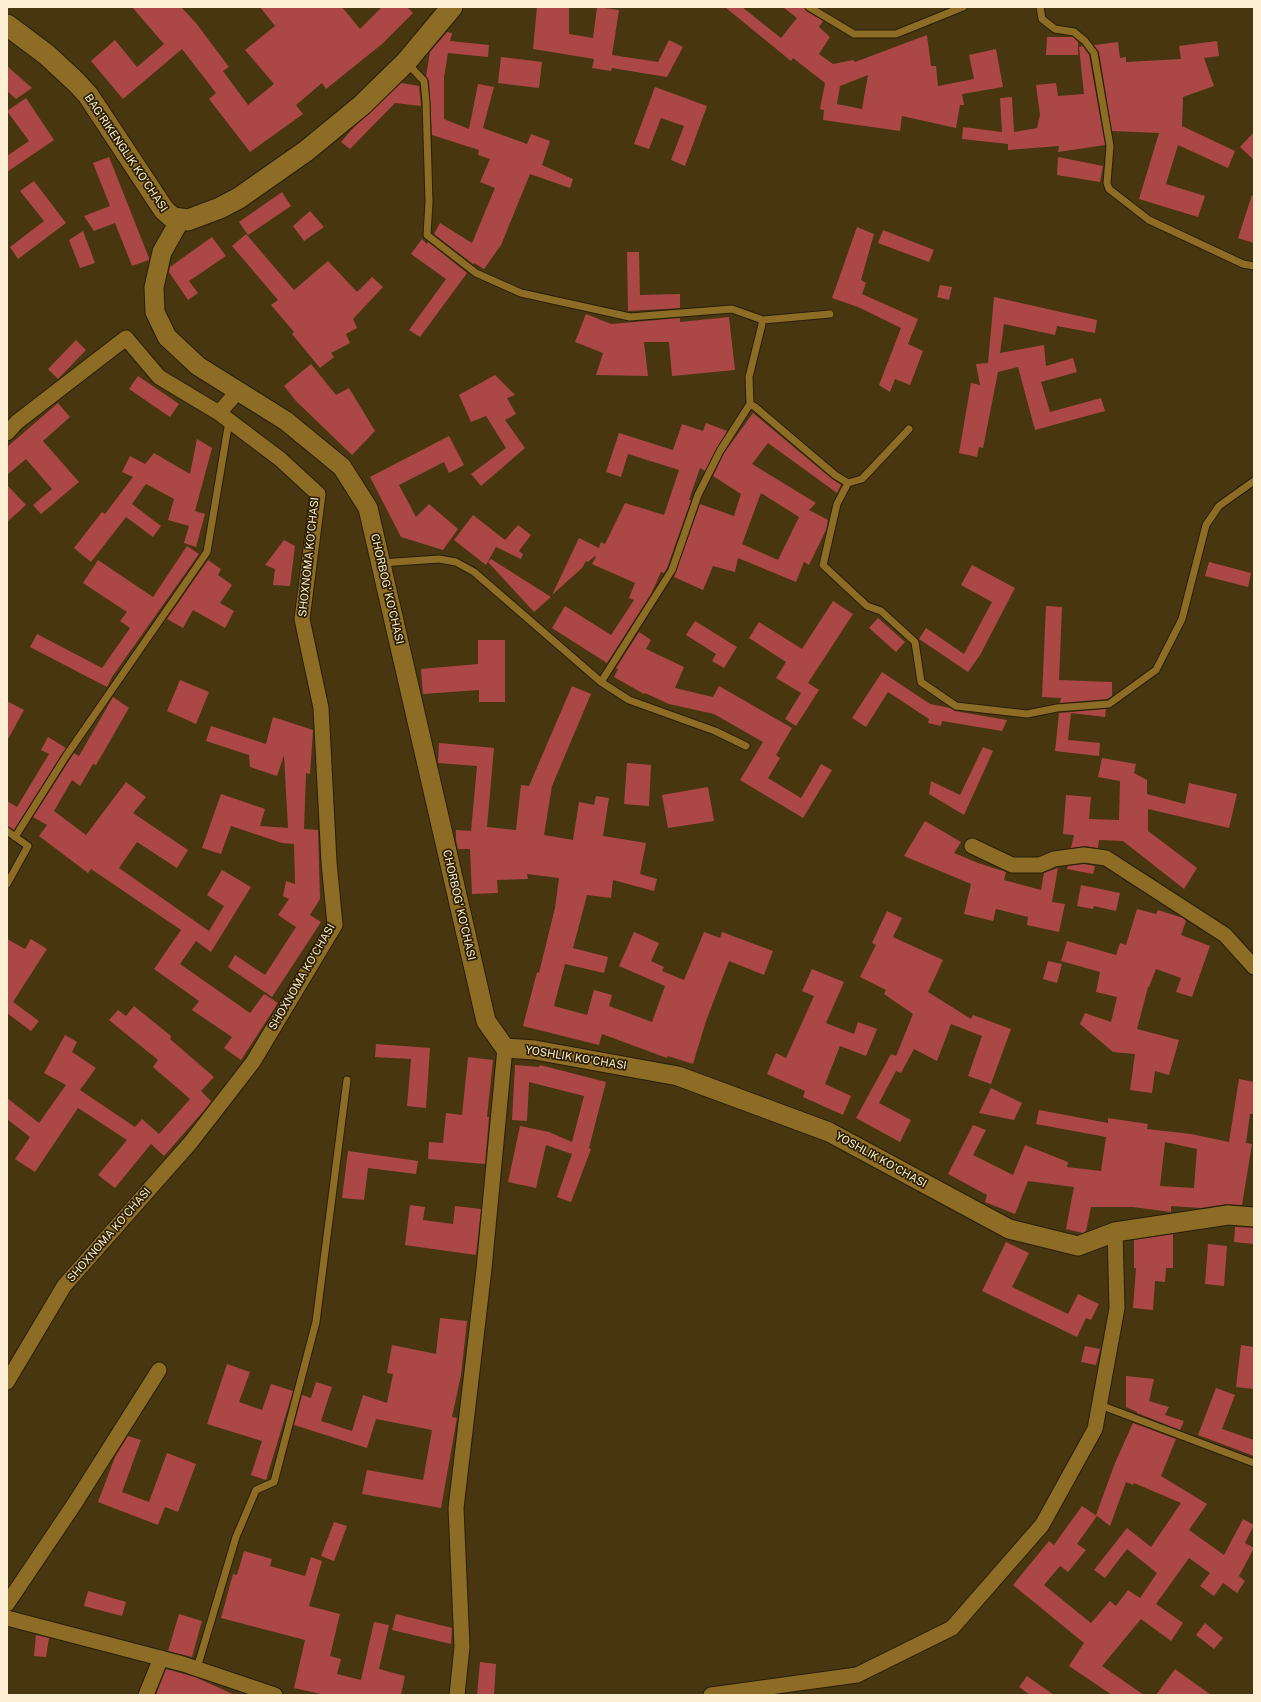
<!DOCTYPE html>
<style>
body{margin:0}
#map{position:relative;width:1261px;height:1702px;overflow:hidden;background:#473610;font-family:"Public Sans",sans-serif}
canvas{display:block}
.frame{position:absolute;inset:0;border:8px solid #fdefd4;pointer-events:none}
</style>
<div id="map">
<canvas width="1261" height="1702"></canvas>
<div class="frame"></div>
</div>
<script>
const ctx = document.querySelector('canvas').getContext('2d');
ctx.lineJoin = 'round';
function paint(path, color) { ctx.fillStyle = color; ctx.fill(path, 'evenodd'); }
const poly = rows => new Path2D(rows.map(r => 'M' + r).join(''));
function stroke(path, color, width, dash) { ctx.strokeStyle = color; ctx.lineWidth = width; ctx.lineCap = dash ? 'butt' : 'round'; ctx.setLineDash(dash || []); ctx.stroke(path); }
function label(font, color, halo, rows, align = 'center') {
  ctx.font = font + ' "Public Sans",sans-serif'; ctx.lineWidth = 3.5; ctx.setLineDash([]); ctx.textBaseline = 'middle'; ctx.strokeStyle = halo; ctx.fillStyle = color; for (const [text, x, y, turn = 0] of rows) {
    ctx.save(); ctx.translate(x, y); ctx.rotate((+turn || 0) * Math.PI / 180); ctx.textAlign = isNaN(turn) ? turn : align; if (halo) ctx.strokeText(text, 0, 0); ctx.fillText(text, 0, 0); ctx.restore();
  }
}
paint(poly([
 [132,7,181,7,196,23,229,67,223,71,248,105,274,84,245,50,275,26,260,7,342,7,360,29,382,7,407,7,413,13,382,44,326,89,322,83,296,105,303,114,250,152,209,99,216,93,182,49,123,99,91,61,115,40,137,67,164,44],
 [537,7,569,7,569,34,593,38,597,7,619,10,612,55,658,62,669,40,683,47,667,77,612,68,611,71,592,68,594,59,533,49],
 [725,7,742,7,781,38,797,18,783,7,804,7,806,11,823,21,819,27,830,37,819,54,833,64,853,60,855,62,927,35,931,66,936,66,938,86,974,79,969,55,996,49,1003,87,962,94,964,105,960,105,956,128,902,116,900,131,823,120,824,110,820,109,825,83,793,58,791,61],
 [868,75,862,109,837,104,840,86],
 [447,32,452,33,450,41,489,45,488,57,448,53,444,77,444,119,469,129,478,84,494,87,483,128,527,144,531,134,550,141,542,165,573,179,570,188,530,174,501,245,484,269,474,263,473,264,434,234,440,223,472,243,495,188,480,182,490,159,478,155,479,150,432,135,429,81,426,76,430,52],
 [1047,37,1073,37,1078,42,1078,55,1046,55],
 [1217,41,1219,56,1204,58,1214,86,1183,97,1182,126,1235,151,1228,168,1178,145,1166,184,1205,196,1198,217,1139,199,1159,133,1112,131,1099,52,1094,45,1118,42,1120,58,1126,57,1126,62,1181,59,1179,46],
 [1083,46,1089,55,1105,145,1058,152,1059,146,1008,150,1008,144,962,139,963,127,1002,132,1000,98,1012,97,1014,132,1037,128,1040,115,1036,85,1056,83,1058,96,1084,94,1079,47],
 [501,57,542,62,539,88,498,83],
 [7,66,32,88,16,99,7,91],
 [401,83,419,86,421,106,395,103,350,149,341,142,354,127],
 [655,87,707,106,685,166,671,160,684,126,661,118,649,149,634,144],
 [26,98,54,140,7,172,7,156,29,141,7,111],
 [1254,132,1254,160,1240,147],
 [109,157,149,258,149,260,132,266,115,223,94,231,84,216,110,206,93,163],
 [1058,157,1103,166,1100,182,1057,175],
 [34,181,66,223,18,259,10,247,44,221,20,191],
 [282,192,291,206,248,235,239,222],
 [1252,195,1254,196,1254,243,1238,238],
 [310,211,324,227,304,241,293,226],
 [857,227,874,234,861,280,866,283,862,294,918,319,908,344,923,351,910,385,895,379,890,392,879,385,901,328,858,307,832,298],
 [883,230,934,250,929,262,878,243],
 [83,231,95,263,80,268,69,240],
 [246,234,294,290,328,261,357,292,372,277,383,287,353,319,357,328,346,334,350,343,331,353,334,357,320,368,292,334,294,332,271,305,278,300,232,246],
 [212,237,226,256,189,281,198,293,188,300,169,272,170,267],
 [422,239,427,244,428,242,467,273,420,337,409,330,446,279,411,254],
 [627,252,639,252,640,295,680,294,680,308,628,311],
 [940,285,952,287,949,300,937,297],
 [994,297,1097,320,1095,333,1057,326,1055,335,1004,324,1000,353,1044,345,1046,366,1073,358,1077,372,1041,382,1050,412,1101,398,1105,411,1035,430,1018,367,998,372,983,448,979,447,977,457,959,453,971,383,980,385,976,364,988,363],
 [586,314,611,324,680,318,680,322,729,317,735,370,672,376,669,342,644,342,648,376,596,375,603,353,575,342],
 [76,340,86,350,58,379,48,369],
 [311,364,336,395,349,388,375,431,352,455,296,401,284,386],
 [495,375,515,395,507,398,516,414,505,420,525,448,481,486,471,474,506,448,486,416,471,422,459,395],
 [138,376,179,404,170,417,129,389],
 [58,403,70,417,43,441,79,482,41,514,33,505,52,489,26,459,7,475,7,447],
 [753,413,832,479,841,485,837,493,768,443,752,464,816,503,809,510,828,520,826,530,809,565,804,562,796,582,738,558,735,572,713,566,703,590,674,577,700,504,734,516,741,494,713,476,724,453],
 [761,493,799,517,778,560,742,544],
 [706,423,727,431,705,471,700,468,689,500,691,500,667,568,664,573,661,572,651,594,607,663,552,628,565,606,611,635,634,600,629,598,635,583,592,564,596,557,595,556,588,562,586,561,582,568,552,595,579,538,599,548,601,542,605,544,625,503,664,515,679,470,628,454,621,477,606,472,619,433,673,450,682,424,703,431],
 [449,436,464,465,449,473,444,462,399,485,416,517,429,504,458,529,443,550,401,537,370,477],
 [197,439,212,448,195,511,205,514,196,547,184,543,189,526,168,520,174,499,146,484,132,504,161,526,153,537,126,517,91,562,74,548,102,512,105,514,133,477,122,472,130,456,145,464,154,453,190,474],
 [7,485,26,505,7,522],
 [473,515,505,540,518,525,531,535,519,551,523,554,521,559,496,547,486,565,454,540],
 [284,540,295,546,290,586,273,585,275,569,265,565],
 [187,546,199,554,112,677,107,687,30,647,37,634,102,668,130,628,120,621,127,612,83,583,98,560,153,597],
 [491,559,551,597,534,612,488,562],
 [208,560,221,569,218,575,232,585,220,603,234,611,225,628,193,610,183,628,167,619],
 [1209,562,1251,573,1248,587,1205,576],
 [972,565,1015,588,980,655,968,672,919,639,926,628,964,654,992,602,961,585],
 [833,601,853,614,808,683,819,690,796,726,785,719,801,693,776,678,786,662,749,638,759,622,802,649],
 [1046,606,1062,607,1059,680,1112,682,1112,696,1107,699,1060,703,1061,698,1042,697],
 [878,618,905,642,896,652,869,628],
 [695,621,737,647,724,668,712,661,716,654,686,635],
 [639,632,651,640,646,649,684,667,675,688,713,697,719,686,792,728,776,755,780,758,768,778,801,798,821,764,832,770,803,818,740,780,763,742,714,714,669,704,645,693,644,694,614,677,618,669,616,668],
 [478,640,505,640,505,702,479,702,479,690,423,694,421,669,478,664],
 [882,672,930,704,950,708,955,711,1007,720,1002,731,942,721,941,726,928,723,929,719,888,692,866,727,852,718],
 [180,680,209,692,196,724,167,711],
 [572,686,591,694,552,786,544,835,573,840,579,802,594,805,596,796,609,798,603,836,646,843,640,874,657,879,654,891,613,880,611,898,587,895,573,948,608,957,604,973,565,964,554,1006,587,1015,594,990,612,995,609,1006,652,1022,665,986,619,966,634,932,659,943,651,961,664,967,662,971,684,980,704,932,720,938,722,932,773,951,764,975,729,961,706,1021,693,1064,668,1056,667,1058,602,1034,599,1045,523,1026,537,972,539,973,555,908,559,878,527,874,528,879,497,880,498,893,472,894,470,849,458,849,456,840,456,830,471,831,477,766,438,763,439,743,494,748,487,827,516,830,521,785,529,786],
 [113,697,129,708,96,765,93,764,80,786,72,780,54,811,86,835,126,782,146,797,133,813,188,850,177,868,137,842,119,868,209,931,224,906,207,895,222,870,251,887,211,952,196,941,180,964,250,1013,264,994,278,1003,241,1060,224,1048,232,1037,192,1010,199,1001,154,969,181,930,91,869,88,873,39,836,47,825,33,817,74,753,79,756],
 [7,701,24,710,7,741],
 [1106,709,1105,717,1071,713,1068,740,1100,743,1099,756,1055,751,1059,713],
 [273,717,313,730,310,774,306,773,304,829,318,830,320,899,310,915,321,922,272,997,228,967,235,955,265,975,296,927,278,915,289,899,283,896,286,881,295,884,294,844,282,843,231,826,221,854,202,848,221,794,265,809,260,826,288,828,284,755,277,776,250,767,249,755,206,741,211,726,266,744],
 [48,737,66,748,14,830,7,826,7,801,17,807,49,754,41,750],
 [983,747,993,751,964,815,929,794,931,781,960,795],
 [1102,758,1136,764,1134,773,1147,780,1147,794,1185,804,1189,783,1237,794,1229,828,1148,809,1148,831,1197,868,1184,889,1123,841,1099,840,1098,848,1085,846,1071,848,1074,835,1063,834,1066,795,1091,797,1089,819,1119,820,1120,781,1098,777],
 [627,763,651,765,649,806,624,804],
 [708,787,714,821,668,828,662,795],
 [925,821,961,842,954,853,978,863,1006,872,1004,880,1041,890,1044,873,1058,868,1052,902,1065,904,1059,932,1027,925,1028,917,996,909,993,921,964,914,971,884,904,856],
 [1084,864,1095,866,1093,874,1067,869,1068,866],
 [1081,885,1120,893,1116,911,1094,906,1093,909,1077,906],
 [1137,909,1156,914,1158,910,1183,918,1186,921,1181,935,1210,946,1192,997,1176,992,1181,978,1156,969,1149,987,1148,987,1137,1029,1179,1040,1169,1075,1155,1071,1152,1093,1130,1090,1135,1054,1113,1052,1080,1024,1085,1013,1111,1022,1117,997,1096,992,1100,972,1061,961,1067,941,1116,955,1120,943,1126,945],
 [887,911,902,918,893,937,943,960,928,992,971,1019,973,1015,1011,1029,991,1084,968,1076,982,1036,951,1024,937,1061,914,1049,901,1073,896,1071,879,1103,911,1120,900,1142,856,1118,891,1054,896,1056,913,1014,884,994,886,990,860,977,876,945,872,943],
 [7,939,25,949,31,939,47,949,13,1002,39,1021,31,1031,7,1013],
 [1048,961,1062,964,1057,983,1043,979],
 [812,969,844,982,826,1023,854,1034,858,1022,877,1029,866,1056,840,1046,825,1084,851,1096,843,1115,803,1097,805,1091,767,1074,776,1053,786,1058,814,996,802,991],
 [134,1006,171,1036,170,1039,214,1077,201,1091,211,1101,207,1107,164,1156,151,1144,115,1188,98,1175,127,1140,78,1108,35,1172,15,1159,30,1137,7,1119,7,1098,39,1123,66,1085,44,1073,65,1035,77,1042,72,1052,96,1068,80,1090,135,1127,142,1119,159,1134,190,1099,153,1067,158,1060,109,1020,118,1010,126,1016],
 [376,1044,430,1048,426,1108,407,1106,411,1059,375,1057],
 [468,1057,493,1060,487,1117,489,1117,485,1164,428,1159,429,1142,443,1143,446,1113,462,1115],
 [515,1065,539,1067,540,1065,606,1082,589,1148,591,1149,571,1202,557,1197,572,1154,546,1145,536,1188,508,1182,520,1126,549,1132,572,1142,584,1096,529,1082,527,1121,512,1120],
 [1239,1079,1254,1082,1254,1114,1250,1114,1246,1143,1252,1144,1242,1205,1226,1204,1201,1208,1171,1206,1171,1212,1133,1207,1091,1207,1086,1231,1083,1233,1066,1229,1074,1187,1028,1181,1015,1214,985,1202,987,1195,948,1174,973,1125,986,1130,973,1155,1013,1175,1025,1145,1068,1162,1067,1167,1101,1171,1106,1137,1036,1124,1039,1110,1108,1123,1108,1118,1148,1124,1147,1129,1191,1134,1229,1142],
 [1165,1142,1197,1149,1194,1188,1160,1186],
 [991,1088,1022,1103,1014,1120,979,1113],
 [348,1151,418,1161,416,1174,368,1168,364,1200,342,1198],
 [410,1205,425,1207,423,1220,453,1224,455,1206,481,1209,476,1255,405,1245],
 [1235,1227,1254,1228,1254,1244,1234,1242],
 [1173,1234,1173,1268,1166,1268,1165,1282,1155,1281,1153,1310,1133,1308,1136,1268,1134,1268,1134,1240],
 [1006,1242,1029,1253,1012,1287,1068,1314,1078,1294,1099,1304,1091,1320,1086,1318,1077,1337,982,1291],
 [1208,1244,1227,1246,1224,1286,1205,1284],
 [440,1318,467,1321,461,1375,452,1417,457,1418,441,1508,362,1494,367,1470,423,1480,432,1430,376,1419,367,1448,294,1425,302,1395,311,1398,316,1382,332,1387,321,1421,352,1431,363,1395,387,1403,393,1374,387,1373,392,1345,436,1354],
 [1241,1345,1254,1347,1254,1389,1236,1387],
 [1085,1346,1100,1349,1096,1365,1081,1362],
 [227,1364,250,1372,239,1402,262,1410,271,1384,293,1391,266,1480,251,1475,262,1441,207,1424],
 [1126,1376,1154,1379,1149,1401,1169,1407,1165,1415,1184,1421,1180,1430,1137,1413,1137,1412,1126,1407],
 [1216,1388,1235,1395,1222,1429,1254,1440,1254,1456,1198,1435],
 [1133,1423,1176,1439,1161,1476,1207,1504,1189,1530,1224,1555,1243,1519,1254,1525,1245,1543,1254,1548,1239,1576,1245,1581,1237,1593,1223,1583,1214,1596,1200,1586,1210,1573,1189,1558,1156,1604,1183,1623,1171,1641,1141,1619,1102,1666,1144,1695,1112,1695,1069,1666,1084,1643,1013,1585,1049,1541,1054,1545,1082,1506,1097,1516,1077,1544,1086,1550,1068,1572,1060,1566,1044,1585,1091,1623,1110,1601,1116,1606,1128,1590,1140,1598,1157,1573,1127,1549,1105,1578,1094,1570,1127,1528,1151,1547,1181,1503,1134,1483,1133,1485,1126,1482,1110,1526,1096,1515,1115,1463],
 [128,1436,141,1440,122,1492,149,1502,167,1453,196,1464,178,1512,165,1507,158,1525,98,1502,115,1457],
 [334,1522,347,1526,334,1561,321,1556],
 [244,1551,272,1559,270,1566,305,1576,311,1557,322,1561,309,1606,340,1614,330,1656,341,1659,337,1674,361,1680,374,1622,389,1625,379,1669,405,1676,401,1695,325,1695,294,1688,305,1640,221,1618,233,1574,237,1575],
 [88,1591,126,1602,122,1616,84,1606],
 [179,1614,202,1621,192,1657,168,1651],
 [396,1614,452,1628,451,1644,392,1630],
 [1205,1623,1223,1638,1214,1649,1196,1635],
 [36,1635,49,1638,46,1657,34,1656],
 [480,1662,496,1664,494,1695,477,1695],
 [166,1669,195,1677,235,1695,156,1695],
 [1175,1669,1211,1695,1156,1695],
 [1027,1676,1054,1695,1030,1695,1019,1687]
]), '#ab4845');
const service = poly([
 [809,7,854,34,896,34,963,7],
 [1040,7,1042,19,1055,29,1074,32,1085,41,1094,53,1110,146,1107,183,1109,189,1149,220,1243,264,1254,266],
 [407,63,424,81,426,102,429,202,427,235,476,273,521,293,630,317,732,309,763,320],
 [830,314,763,320,749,377,750,404,755,407,835,475,848,483,837,504,823,565,867,606,881,611,915,642,921,682,956,706,1027,714,1057,708,1109,704,1156,670,1182,619,1206,525,1219,506,1254,481],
 [848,483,862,479,909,429],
 [381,563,439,559,456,562,474,572,601,682,629,700,715,731,746,746],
 [601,682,672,570,698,495,720,451,750,404],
 [7,831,28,846,7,884],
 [15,837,66,756,207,552,229,421],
 [1100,1405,1254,1463],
 [197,1668,236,1537,256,1490,274,1482,316,1322,347,1080]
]);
const minor = poly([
 [7,433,17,422,126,338,159,377,219,413,238,391],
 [972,846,1012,865,1040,865,1054,859,1084,855,1106,858,1225,935,1254,967],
 [7,1382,64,1286,191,1142,253,1062,335,925,329,862,321,708,302,619,318,494,280,459,219,413],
 [7,1604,75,1503,159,1370],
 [7,1618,183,1664,275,1695],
 [146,1695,161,1658],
 [457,1695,462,1647,456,1508,484,1269,505,1048],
 [711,1695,857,1675,952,1628,1042,1525,1095,1429,1117,1308,1115,1232]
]);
const tertiary = poly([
 [180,220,162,252,154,287,155,312,167,337,198,366,286,421,342,467,368,508,486,1021,505,1048,535,1050,678,1076,829,1132,1009,1229,1078,1246,1115,1232,1228,1215,1254,1217]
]);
const secondary = poly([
 [7,25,47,55,76,82,88,95,164,210,173,218,188,220,220,208,239,198,306,151,362,105,406,62,452,7]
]);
stroke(service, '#291e08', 9);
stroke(minor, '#291e08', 17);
stroke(tertiary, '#291e08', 21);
stroke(secondary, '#291e08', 23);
stroke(service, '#8d6d25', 7);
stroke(minor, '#8d6d25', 15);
stroke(tertiary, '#8d6d25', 19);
stroke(secondary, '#8d6d25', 21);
label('11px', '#fdefd4', '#2b1e01', [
 ["BAG'RIKENGLIK KO'CHASI",126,153,56],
 ["SHOXNOMA KO'CHASI",309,557,-84],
 ["CHORBOG' KO'CHASI",387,589,77],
 ["CHORBOG' KO'CHASI",459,905,77],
 ["SHOXNOMA KO'CHASI",302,977,-60],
 ["YOSHLIK KO'CHASI",576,1058,9],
 ["YOSHLIK KO'CHASI",881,1160,29],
 ["SHOXNOMA KO'CHASI",109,1235,-49]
]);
</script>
